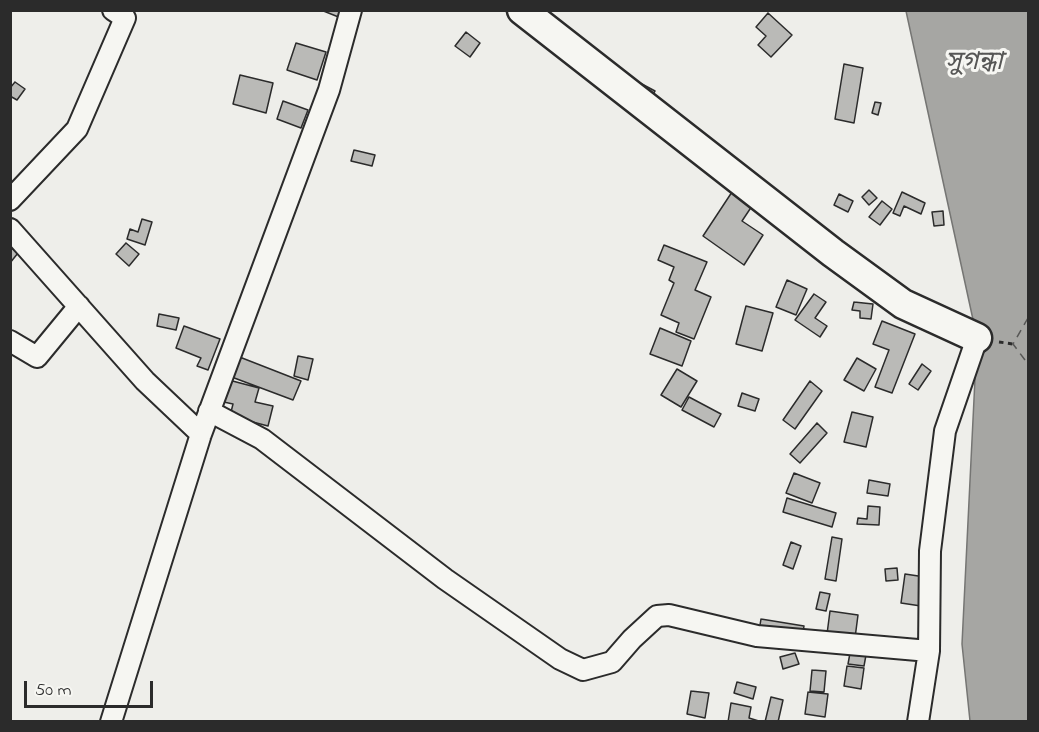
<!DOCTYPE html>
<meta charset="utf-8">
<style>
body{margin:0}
#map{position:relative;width:1039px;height:732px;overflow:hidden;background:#eeeeea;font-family:"Indie Flower",sans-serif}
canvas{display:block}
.frame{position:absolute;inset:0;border:12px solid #2b2b2b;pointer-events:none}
.scale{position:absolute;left:24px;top:681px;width:129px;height:27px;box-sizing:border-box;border:3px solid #2b2b2b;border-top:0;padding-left:8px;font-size:18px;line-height:21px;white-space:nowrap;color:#2b2b2b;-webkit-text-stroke:4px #f6f6f2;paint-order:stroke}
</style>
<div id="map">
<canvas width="1039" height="732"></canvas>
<div class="frame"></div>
<div class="scale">50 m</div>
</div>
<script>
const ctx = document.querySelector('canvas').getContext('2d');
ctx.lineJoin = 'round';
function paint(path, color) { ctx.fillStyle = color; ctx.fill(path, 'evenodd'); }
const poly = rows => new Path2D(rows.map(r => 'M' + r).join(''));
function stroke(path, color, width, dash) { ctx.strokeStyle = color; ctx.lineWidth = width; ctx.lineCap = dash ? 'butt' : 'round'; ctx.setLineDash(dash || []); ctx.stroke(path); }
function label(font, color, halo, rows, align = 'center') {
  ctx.font = font + ' "Indie Flower","Noto Sans Bengali",sans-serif'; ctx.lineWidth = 6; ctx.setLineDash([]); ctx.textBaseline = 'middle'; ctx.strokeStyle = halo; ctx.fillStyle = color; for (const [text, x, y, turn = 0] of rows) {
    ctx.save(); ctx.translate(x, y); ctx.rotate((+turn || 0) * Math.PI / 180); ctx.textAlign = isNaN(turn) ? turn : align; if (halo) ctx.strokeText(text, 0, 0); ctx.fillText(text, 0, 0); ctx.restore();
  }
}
const water = poly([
 [906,11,1028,11,1028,721,970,721,962,644,977,338,906,11]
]);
paint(water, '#a6a6a3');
stroke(water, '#757573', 1.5);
stroke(poly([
 [1028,318,1013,344,1028,364]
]), '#565655', 1.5, [8, 6]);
const building = poly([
 [321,10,344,10,341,18,321,10],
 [768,13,792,35,771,57,758,45,766,36,756,27,768,13],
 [466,32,480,43,470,57,455,46,466,32],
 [296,43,326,52,317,80,287,70,296,43],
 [844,64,863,68,854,123,835,119,844,64],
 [240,75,273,83,266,113,233,104,240,75],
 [15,82,25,89,17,100,10,96,10,88,15,82],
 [640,83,655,91,647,104,633,95,640,83],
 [283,101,308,110,301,128,277,119,283,101],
 [875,102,881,103,878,115,872,113,875,102],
 [354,150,375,155,372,166,351,161,354,150],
 [869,190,877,198,869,205,862,197,869,190],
 [732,192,752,206,742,221,763,235,744,265,703,236,732,192],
 [902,192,925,203,921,214,904,206,900,216,893,213,902,192],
 [839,194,853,201,848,212,834,205,839,194],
 [882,201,892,209,880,225,869,217,882,201],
 [943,211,944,225,934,226,932,212,943,211],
 [142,219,152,222,145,245,127,239,130,229,138,232,142,219],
 [126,243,139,254,129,266,116,254,126,243],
 [664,245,707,262,695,290,711,297,694,339,676,332,679,323,661,315,674,283,669,280,674,267,658,260,664,245],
 [10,247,18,253,10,263,10,247],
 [787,280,807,289,796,315,776,307,787,280],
 [814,294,826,302,815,318,827,326,820,337,795,320,814,294],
 [854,302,873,304,871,319,860,318,860,311,852,310,854,302],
 [746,306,773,313,762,351,736,344,746,306],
 [159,314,179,318,176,330,157,326,159,314],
 [882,321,915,334,892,393,875,387,889,350,873,344,882,321],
 [184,326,220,339,208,370,197,366,201,358,176,348,184,326],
 [660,328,691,341,682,366,650,354,660,328],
 [237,356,301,381,293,400,229,376,237,356],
 [298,356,313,359,308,380,294,376,298,356],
 [857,358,876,369,864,391,844,380,857,358],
 [922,364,931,371,918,390,909,384,922,364],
 [677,369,697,381,681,407,661,395,677,369],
 [225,379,259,388,255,402,273,406,268,426,230,416,233,404,219,401,225,379],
 [810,381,822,391,795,429,783,420,810,381],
 [742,393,759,399,755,411,738,406,742,393],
 [689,397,721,414,714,427,682,410,689,397],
 [852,412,873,417,866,447,844,442,852,412],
 [817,423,827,433,800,463,790,454,817,423],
 [794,473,820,483,812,503,786,493,794,473],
 [869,480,890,484,888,496,867,493,869,480],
 [787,498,836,513,832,527,783,512,787,498],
 [868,506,880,507,879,525,857,524,858,518,867,519,868,506],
 [832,537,842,539,836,581,825,579,832,537],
 [791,542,801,546,793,569,783,565,791,542],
 [897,568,898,580,886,581,885,569,897,568],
 [905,574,925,577,921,606,901,603,905,574],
 [820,592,830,594,826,611,816,609,820,592],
 [830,611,858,615,855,638,827,634,830,611],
 [761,619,804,626,802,638,759,631,761,619],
 [795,653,799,664,783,669,780,657,795,653],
 [850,653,866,655,864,666,848,664,850,653],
 [847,666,864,668,861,689,844,686,847,666],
 [812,670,826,671,824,692,810,691,812,670],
 [737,682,756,687,753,699,734,693,737,682],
 [691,691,709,693,705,718,687,714,691,691],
 [808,692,828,694,825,717,805,714,808,692],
 [771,697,783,700,778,722,765,722,771,697],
 [731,703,751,707,749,718,762,722,728,722,731,703]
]);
paint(building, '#babab7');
stroke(building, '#2b2b2b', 1.5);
const street = poly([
 [10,200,77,129,125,18,113,10],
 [10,229,145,381,201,434],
 [10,341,37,357,79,306],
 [209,411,262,439,445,579,560,659,583,670,612,662,632,639,657,616,669,615,757,636,929,651],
 [111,722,201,434,329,90,351,10],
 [918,722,929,651,930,551,945,431,977,338]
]);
const secondary = poly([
 [522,10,833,253,903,304,977,338]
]);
stroke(street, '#2b2b2b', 24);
stroke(secondary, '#2b2b2b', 33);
stroke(poly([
 [999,342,1013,344]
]), '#2b2b2b', 3, [4.5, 4.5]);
stroke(street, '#f6f6f2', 20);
stroke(secondary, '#f6f6f2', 28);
label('italic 26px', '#565655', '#f6f6f2', [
 ["সুগন্ধা",974,65]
]);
</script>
